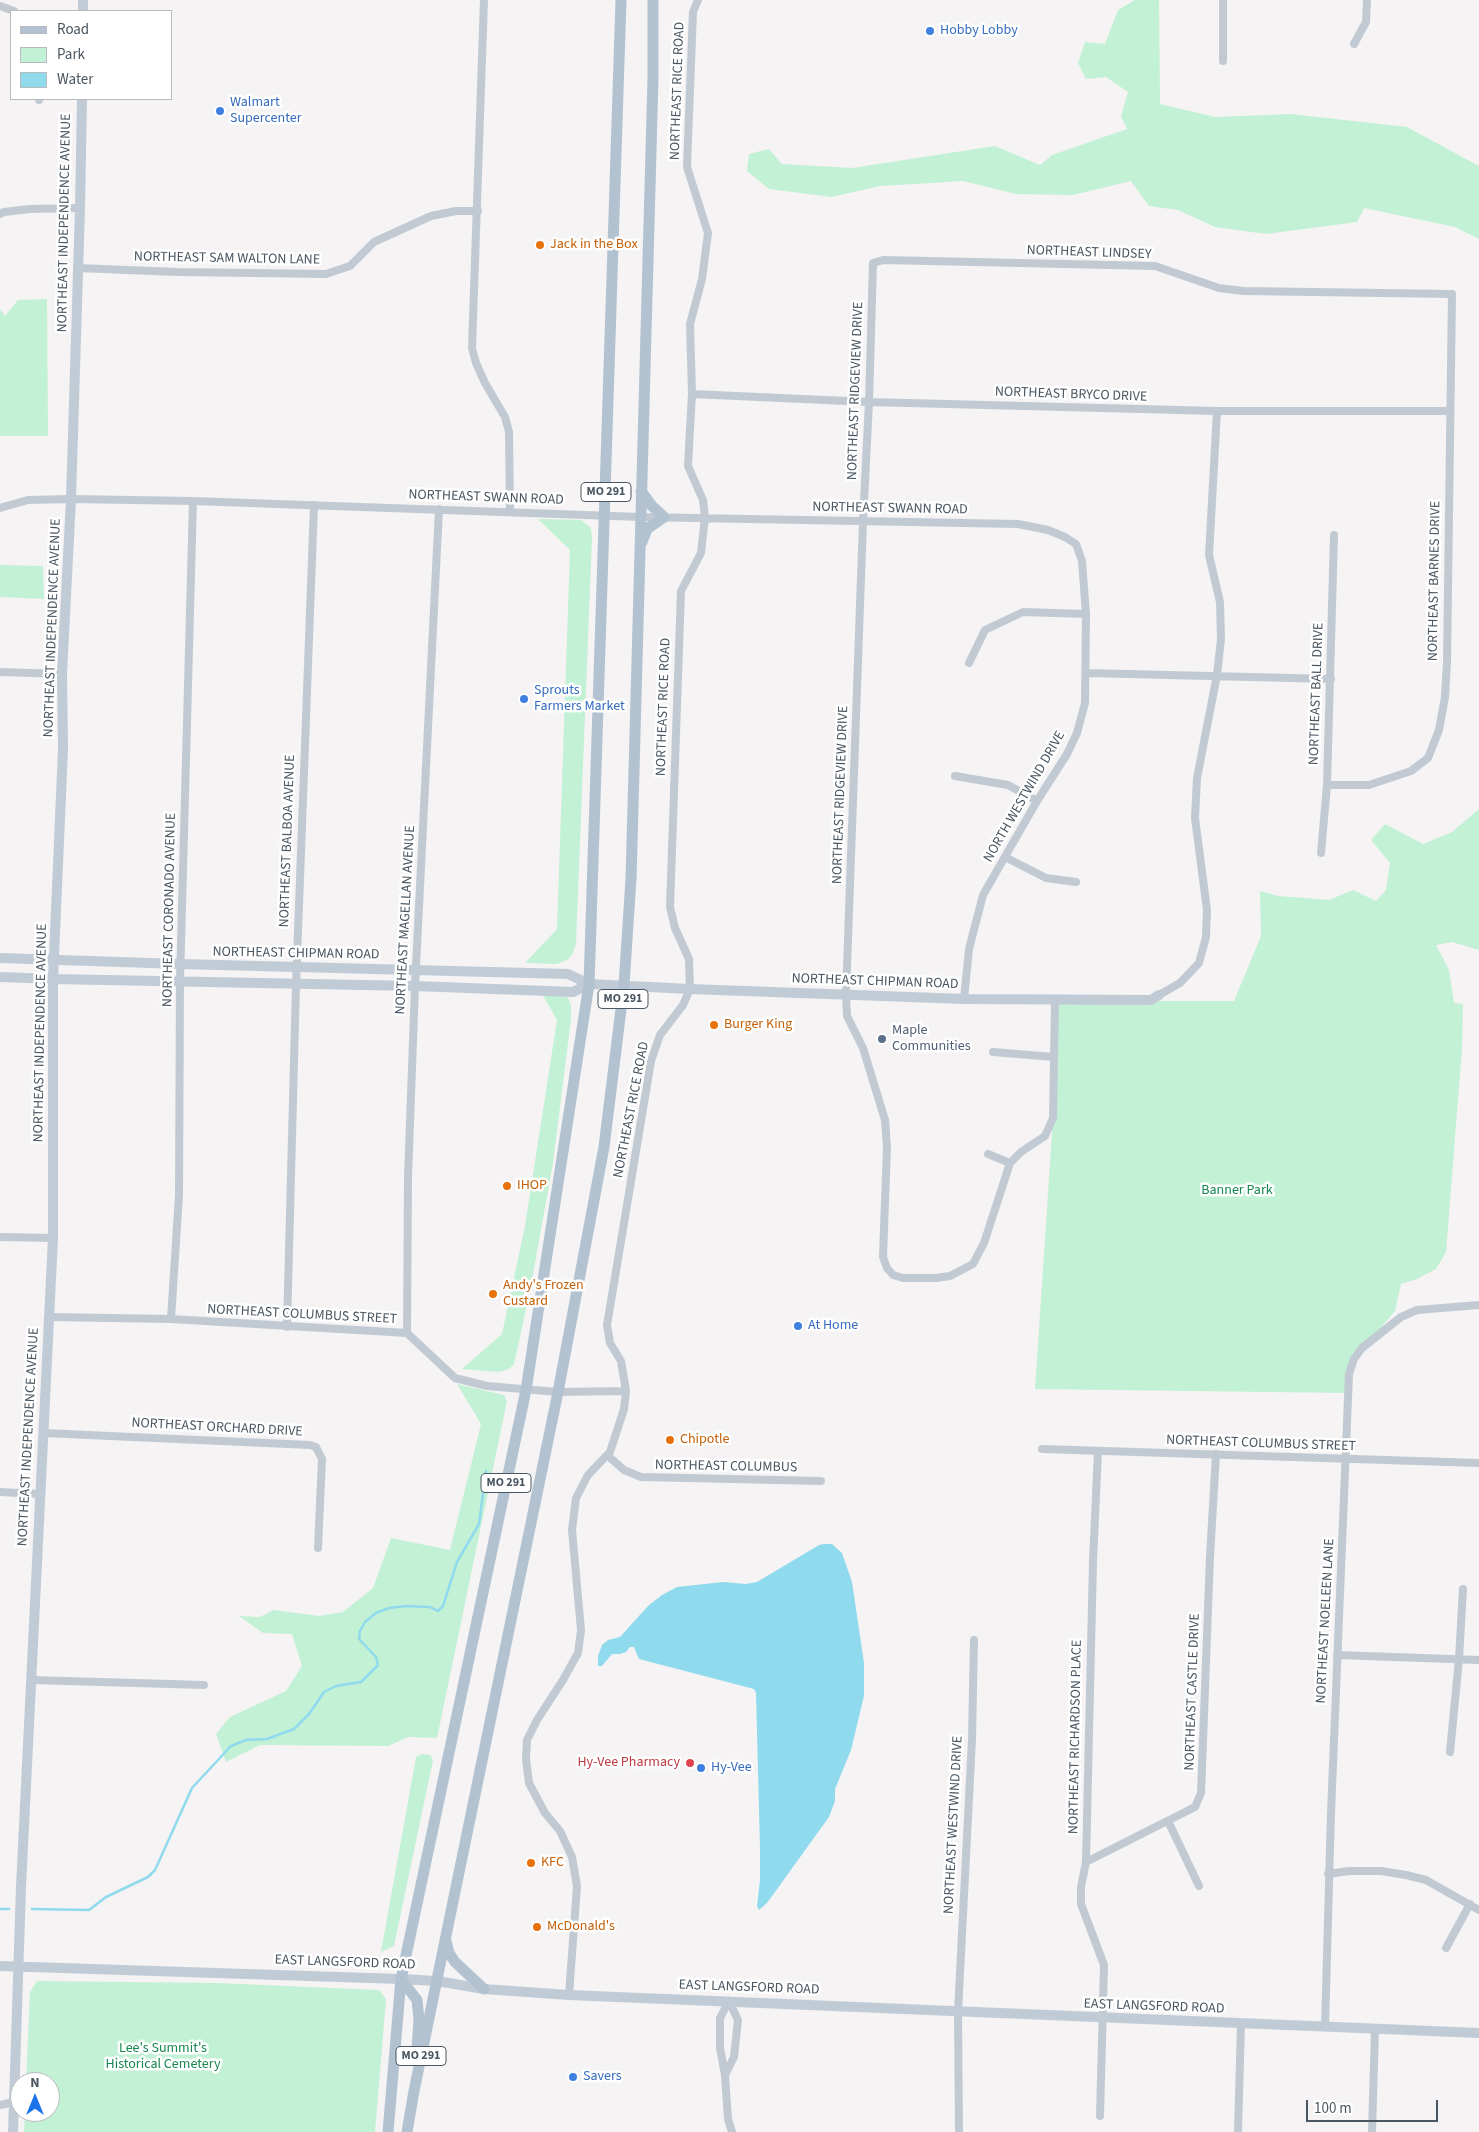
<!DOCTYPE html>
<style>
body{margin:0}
#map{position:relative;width:1479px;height:2132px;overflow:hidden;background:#f5f3f3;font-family:"Source Sans 3",sans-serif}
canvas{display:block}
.legend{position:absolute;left:10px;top:10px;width:162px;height:90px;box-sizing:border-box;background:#fff;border:1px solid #b7bbc0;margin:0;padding:6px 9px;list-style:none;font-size:15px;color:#4a5661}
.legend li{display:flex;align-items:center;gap:10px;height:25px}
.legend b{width:25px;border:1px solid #b7bbc0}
.north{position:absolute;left:10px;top:2072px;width:50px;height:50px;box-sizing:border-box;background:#fff;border:1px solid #b7bbc0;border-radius:50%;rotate:0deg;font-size:14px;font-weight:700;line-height:20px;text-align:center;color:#4a5661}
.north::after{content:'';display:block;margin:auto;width:18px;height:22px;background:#1a73e8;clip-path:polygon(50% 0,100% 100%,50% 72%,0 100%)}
.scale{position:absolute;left:1306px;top:2100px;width:132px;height:22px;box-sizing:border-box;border:2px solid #4a5661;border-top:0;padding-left:6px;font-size:15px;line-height:18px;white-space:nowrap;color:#4a5661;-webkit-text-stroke:4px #fff;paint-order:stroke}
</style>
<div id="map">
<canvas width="1479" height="2132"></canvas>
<ul class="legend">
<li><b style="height:6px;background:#b3c2d1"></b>Road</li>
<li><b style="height:14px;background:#c3f1d5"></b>Park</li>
<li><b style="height:14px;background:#90daee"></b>Water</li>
</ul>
<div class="north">N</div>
<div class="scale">100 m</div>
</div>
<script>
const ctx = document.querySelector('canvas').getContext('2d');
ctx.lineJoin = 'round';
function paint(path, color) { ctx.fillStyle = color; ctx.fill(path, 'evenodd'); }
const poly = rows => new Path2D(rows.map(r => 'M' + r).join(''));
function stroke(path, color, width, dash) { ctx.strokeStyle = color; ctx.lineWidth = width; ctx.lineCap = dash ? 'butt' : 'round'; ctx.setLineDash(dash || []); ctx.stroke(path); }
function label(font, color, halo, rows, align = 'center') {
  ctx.font = font + ' "Source Sans 3",sans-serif'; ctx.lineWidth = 5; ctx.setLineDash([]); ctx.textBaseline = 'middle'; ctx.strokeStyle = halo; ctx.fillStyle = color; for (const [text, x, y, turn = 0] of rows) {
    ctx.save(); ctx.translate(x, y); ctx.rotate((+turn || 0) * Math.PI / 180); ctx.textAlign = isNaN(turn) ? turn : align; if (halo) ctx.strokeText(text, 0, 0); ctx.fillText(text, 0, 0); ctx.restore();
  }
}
paint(poly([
 [1135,0,1159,0,1160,104,1215,117,1291,114,1407,127,1479,166,1479,239,1455,227,1364,208,1357,222,1266,234,1215,227,1178,210,1149,206,1131,181,1073,195,1016,194,963,181,880,186,832,197,769,189,747,171,749,154,769,149,782,164,852,168,995,146,1040,165,1052,155,1127,129,1121,116,1128,92,1106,77,1086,79,1078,63,1085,42,1105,44,1118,10],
 [47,299,48,436,0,436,0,309,5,316,18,300],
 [538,519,581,520,591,528,592,537,576,944,572,955,567,960,557,964,525,963,557,929,570,550],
 [0,565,43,566,44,599,0,597],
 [1479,809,1479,950,1452,942,1436,945,1449,970,1454,1003,1463,1004,1462,1049,1446,1252,1436,1269,1417,1279,1401,1284,1395,1311,1354,1359,1348,1393,1035,1389,1053,1118,1055,1001,1234,1001,1261,936,1260,891,1278,896,1329,900,1353,890,1376,901,1386,890,1390,863,1371,840,1385,824,1423,844,1452,832],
 [541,992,562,994,568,998,571,1005,571,1019,553,1163,530,1291,514,1364,509,1369,499,1372,462,1369,502,1334,525,1226,557,1020],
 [457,1384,504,1395,507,1401,437,1738,408,1737,388,1746,260,1745,226,1762,216,1734,230,1717,286,1691,302,1666,292,1634,263,1633,239,1616,260,1617,273,1610,319,1616,343,1612,373,1588,391,1538,450,1550,481,1424],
 [422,1754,430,1755,433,1760,394,1946,381,1952,416,1757],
 [37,1981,217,1983,379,1990,386,1999,375,2132,24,2132,25,2112,50,2112,50,2082,26,2082,30,1992]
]), '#c3f1d5');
paint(poly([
 [824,1544,832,1544,842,1553,852,1582,864,1663,864,1696,851,1750,835,1789,835,1801,829,1817,767,1903,759,1910,757,1906,760,1880,760,1847,756,1693,754,1689,639,1659,634,1647,630,1647,626,1652,620,1654,612,1654,602,1666,598,1666,598,1656,602,1645,608,1640,620,1637,648,1606,662,1595,677,1587,723,1582,746,1584,757,1582,819,1545]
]), '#90daee');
stroke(poly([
 [0,1909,9,1909],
 [32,1909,89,1910,106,1897,148,1877,155,1870,192,1788,231,1746,246,1740,267,1739,294,1729,309,1714,324,1692,336,1686,361,1682,378,1665,376,1657,359,1639,360,1631,365,1622,376,1613,389,1608,406,1606,430,1607,438,1611,443,1606,457,1562,479,1524,486,1471]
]), '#90daee', 2.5);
stroke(poly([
 [484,0,472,348,476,363,485,383,505,417,509,432,510,512],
 [1223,0,1223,61],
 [0,6,14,11],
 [1354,44,1366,22,1367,0],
 [39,100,39,99],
 [0,214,4,212,30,209,80,208],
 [78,268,177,272,326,274,350,266,374,242,431,216,456,211,478,211],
 [692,394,869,402,1217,411,1450,411],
 [0,508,28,500,71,499,193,501,641,517,1018,524,1048,530,1065,537,1076,544,1082,561,1086,614,1085,703,1077,733,1067,754,1037,801,983,895,969,949,964,999],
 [969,663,985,630,1023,612,1086,614],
 [0,672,62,674],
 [1087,673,1331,679],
 [955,776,1008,785,1037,801],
 [1321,853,1327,785,1334,535],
 [1005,857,1046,878,1076,882],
 [1159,995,1180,983,1199,963,1206,937,1207,910,1195,818,1197,778,1217,675,1221,639,1220,602,1209,555,1217,411],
 [1055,1001,1053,1118,1045,1136,1021,1152,1010,1163,984,1243,973,1264,950,1276,936,1278,903,1278,893,1275,887,1268,883,1257,887,1147,885,1120,863,1048,847,1016,846,995,863,522,869,402,873,263,883,260,1155,266,1219,288,1243,291,1452,294,1447,662,1445,697,1439,730,1428,758,1411,771,1369,785,1327,785],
 [993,1052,1054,1057],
 [988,1154,1010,1163],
 [0,1237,53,1238],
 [48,1317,171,1319,407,1333,455,1378,487,1386,558,1392,626,1391],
 [171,1319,179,1195,180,981,193,501],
 [287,1327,296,985,314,505],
 [407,1333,408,1177,415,986,439,509],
 [43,1433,310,1445,316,1447,322,1459,318,1548],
 [1042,1449,1479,1463],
 [1098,1451,1093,1562,1086,1862,1081,1887,1081,1904,1104,1965,1100,2116],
 [607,1455,624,1470,641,1477,821,1481],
 [0,1492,40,1494],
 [1337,1655,1479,1660],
 [32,1680,204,1685],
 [1450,1752,1459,1659,1463,1589],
 [1168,1821,1199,1886],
 [1086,1862,1195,1807,1201,1793,1210,1557,1216,1454],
 [1328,1874,1349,1871,1381,1871,1406,1875,1426,1880,1479,1910],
 [1446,1948,1470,1904],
 [569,1995,577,1886,572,1857,560,1831,545,1813,529,1783,526,1759,527,1740,537,1720,563,1680,578,1653,581,1630,572,1530,576,1498,588,1475,610,1452,624,1409,626,1391,621,1361,610,1343,607,1325,651,1061,660,1035,683,1005,690,989,689,959,675,928,670,907,681,591,701,553,705,517,703,500,688,466,692,394,690,324,702,279,708,233,687,167,693,12,698,0],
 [729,2001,720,2018,720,2048,725,2075,728,2119,732,2132],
 [1325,2027,1331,1813,1349,1374,1354,1359,1362,1348,1401,1317,1417,1310,1479,1305],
 [725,2075,734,2057,738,2020,729,2001],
 [0,2105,14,2102],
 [959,2132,958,2012,972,1739,974,1640],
 [1238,2132,1241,2024],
 [1372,2132,1375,2029]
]), '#c1cad2', 8);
stroke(poly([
 [83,11,83,0],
 [0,958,180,964,568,974,589,984,690,989,964,999,1151,1000,1159,995],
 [0,977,53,979,415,986,573,992,589,984],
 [0,1966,401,1979,437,1981,484,1989,569,1995,1479,2033],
 [13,2132,21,1887,53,1238,53,979,63,749,62,674,71,499,80,208,82,99]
]), '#c1cbd6', 10);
stroke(poly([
 [641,491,652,506,664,517,647,529,642,542],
 [446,1941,449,1953,455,1962,484,1989],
 [401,1979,417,2000,419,2019,417,2049],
 [388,2132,401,1979,526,1390,589,984,621,0],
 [407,2132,414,2091,558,1392,604,1147,624,985,631,879,653,78,653,0]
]), '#b3c2d1', 11);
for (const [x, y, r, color] of [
 [930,31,5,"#3f7fe0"],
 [220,111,5,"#3f7fe0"],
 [540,245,5,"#e8710a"],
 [524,699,5,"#3f7fe0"],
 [714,1025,5,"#e8710a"],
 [882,1039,5,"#5c6f8a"],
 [507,1186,5,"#e8710a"],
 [493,1294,5,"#e8710a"],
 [798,1326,5,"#3f7fe0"],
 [670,1440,5,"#e8710a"],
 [690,1763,5,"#e0444e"],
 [701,1768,5,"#3f7fe0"],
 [531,1863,5,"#e8710a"],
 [537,1927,5,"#e8710a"],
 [573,2077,5,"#3f7fe0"]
]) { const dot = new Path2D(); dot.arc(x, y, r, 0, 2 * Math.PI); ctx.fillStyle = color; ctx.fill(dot); stroke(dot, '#fff', 2); }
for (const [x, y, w] of [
 [606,492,50],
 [623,999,50],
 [506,1483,50],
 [421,2056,50]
]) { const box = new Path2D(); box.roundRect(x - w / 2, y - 9.5, w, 19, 4); ctx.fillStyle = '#fff'; ctx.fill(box); stroke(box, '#4a5661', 1); }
label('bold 12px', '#4a5661', null, [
 ["MO 291",606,492],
 ["MO 291",623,999],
 ["MO 291",506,1483],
 ["MO 291",421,2056]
]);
label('14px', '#366cbe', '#fff', [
 ["Hobby Lobby",940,31],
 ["Walmart",230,103],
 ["Supercenter",230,119],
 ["Sprouts",534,691],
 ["Farmers Market",534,707],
 ["At Home",808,1326],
 ["Hy-Vee",711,1768],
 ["Savers",583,2077]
], 'left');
label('14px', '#4a5661', '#fff', [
 ["NORTHEAST RICE ROAD",678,91,-88],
 ["NORTHEAST INDEPENDENCE AVENUE",65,223,-89],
 ["NORTHEAST LINDSEY",1089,253,2],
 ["NORTHEAST SAM WALTON LANE",227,259,1],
 ["NORTHEAST RIDGEVIEW DRIVE",856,391,-88],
 ["NORTHEAST BRYCO DRIVE",1071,395,2],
 ["NORTHEAST SWANN ROAD",486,498,2],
 ["NORTHEAST SWANN ROAD",890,509,1],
 ["NORTHEAST BARNES DRIVE",1435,581,-89],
 ["NORTHEAST INDEPENDENCE AVENUE",53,628,-88],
 ["NORTHEAST BALL DRIVE",1317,694,-88],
 ["NORTHEAST RICE ROAD",664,707,-88],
 ["NORTHEAST RIDGEVIEW DRIVE",841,795,-88],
 ["NORTH WESTWIND DRIVE",1025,797,-60],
 ["NORTHEAST BALBOA AVENUE",288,841,-88],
 ["NORTHEAST CORONADO AVENUE",170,910,-89],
 ["NORTHEAST MAGELLAN AVENUE",406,920,-87],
 ["NORTHEAST CHIPMAN ROAD",296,954,1],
 ["NORTHEAST CHIPMAN ROAD",875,982,2],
 ["NORTHEAST INDEPENDENCE AVENUE",41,1033,-89],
 ["NORTHEAST RICE ROAD",632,1110,-79],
 ["NORTHEAST COLUMBUS STREET",302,1315,3],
 ["NORTHEAST ORCHARD DRIVE",217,1428,3],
 ["NORTHEAST INDEPENDENCE AVENUE",29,1437,-87],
 ["NORTHEAST COLUMBUS STREET",1261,1444,2],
 ["NORTHEAST COLUMBUS",726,1467,1],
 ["NORTHEAST NOELEEN LANE",1326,1621,-87],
 ["NORTHEAST CASTLE DRIVE",1193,1692,-88],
 ["NORTHEAST RICHARDSON PLACE",1076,1737,-89],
 ["NORTHEAST WESTWIND DRIVE",954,1825,-87],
 ["EAST LANGSFORD ROAD",345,1963,2],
 ["EAST LANGSFORD ROAD",749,1988,2],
 ["EAST LANGSFORD ROAD",1154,2007,2]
]);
label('14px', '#c56008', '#fff', [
 ["Jack in the Box",550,245],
 ["Burger King",724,1025],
 ["IHOP",517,1186],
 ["Andy's Frozen",503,1286],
 ["Custard",503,1302],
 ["Chipotle",680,1440],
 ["KFC",541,1863],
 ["McDonald's",547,1927]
], 'left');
label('14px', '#4e5e75', '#fff', [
 ["Maple",892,1031],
 ["Communities",892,1047]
], 'left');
label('14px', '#17864f', '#fff', [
 ["Banner Park",1237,1191],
 ["Lee's Summit's",163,2049],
 ["Historical Cemetery",163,2065]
]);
label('14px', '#be3a42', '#fff', [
 ["Hy-Vee Pharmacy",680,1763]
], 'right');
</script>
